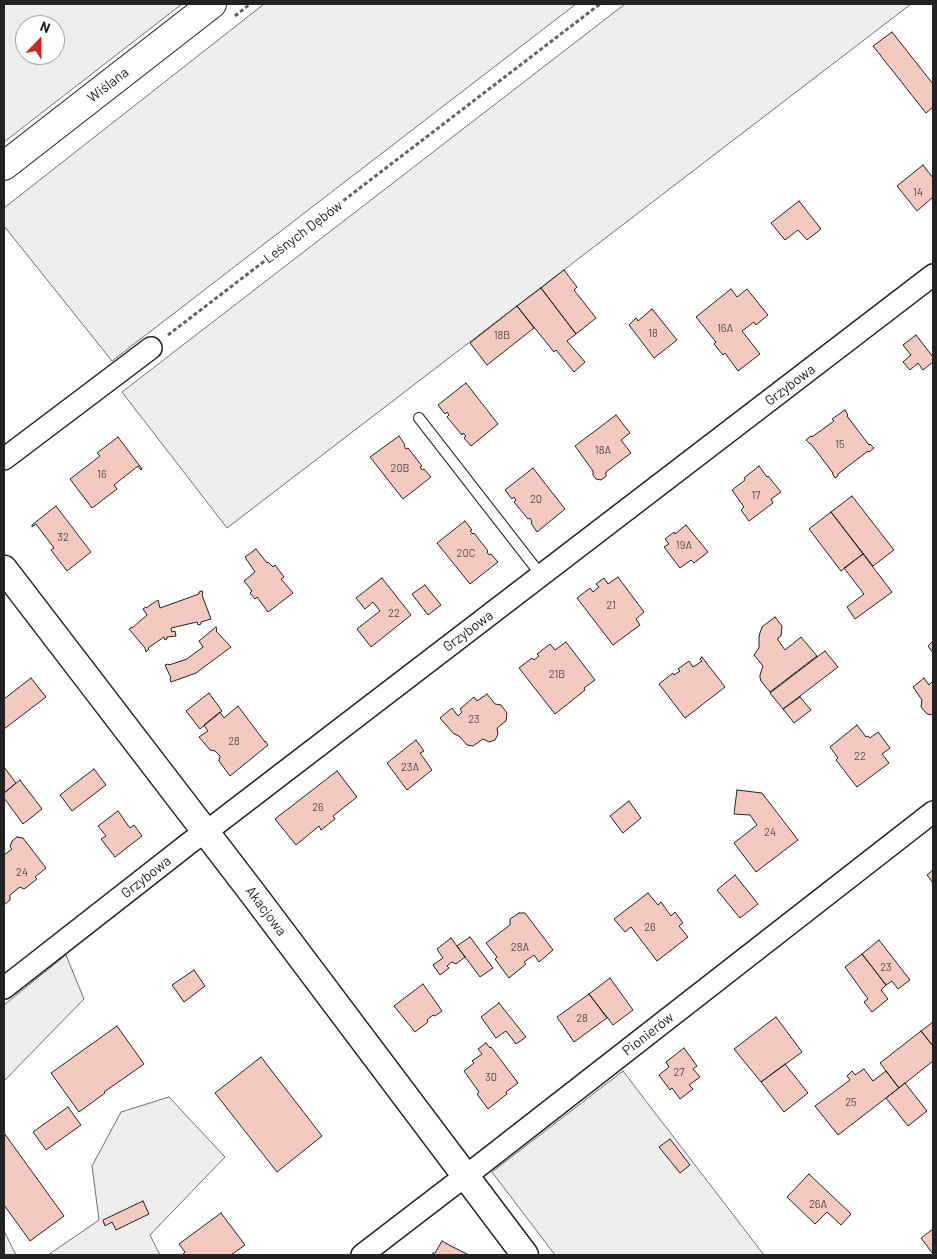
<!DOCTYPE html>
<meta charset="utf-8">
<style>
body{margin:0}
#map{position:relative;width:937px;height:1259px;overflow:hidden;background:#fff;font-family:Barlow,sans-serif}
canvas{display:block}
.frame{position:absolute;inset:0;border:5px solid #222;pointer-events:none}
.north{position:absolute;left:15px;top:15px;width:50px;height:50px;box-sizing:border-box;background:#fff;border:1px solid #a7a7a7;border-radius:50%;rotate:22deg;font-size:14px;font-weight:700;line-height:20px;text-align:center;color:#222}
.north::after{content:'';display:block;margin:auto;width:18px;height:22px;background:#c62828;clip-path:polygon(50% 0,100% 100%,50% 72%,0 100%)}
</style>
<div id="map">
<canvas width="937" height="1259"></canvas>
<div class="frame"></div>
<div class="north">N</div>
</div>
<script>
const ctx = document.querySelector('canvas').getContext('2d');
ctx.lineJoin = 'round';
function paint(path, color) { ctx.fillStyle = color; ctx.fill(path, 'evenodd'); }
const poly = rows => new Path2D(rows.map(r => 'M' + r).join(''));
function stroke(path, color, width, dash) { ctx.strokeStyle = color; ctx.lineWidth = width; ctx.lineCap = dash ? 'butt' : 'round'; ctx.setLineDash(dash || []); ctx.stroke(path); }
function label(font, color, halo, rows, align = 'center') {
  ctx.font = font + ' Barlow,sans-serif'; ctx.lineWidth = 4; ctx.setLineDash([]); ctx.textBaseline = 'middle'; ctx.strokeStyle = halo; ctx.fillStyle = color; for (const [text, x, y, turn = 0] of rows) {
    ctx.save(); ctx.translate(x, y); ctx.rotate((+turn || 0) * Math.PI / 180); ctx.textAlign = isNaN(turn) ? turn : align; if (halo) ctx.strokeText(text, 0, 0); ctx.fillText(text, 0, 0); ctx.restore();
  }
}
const green = poly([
 [4,4,182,4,4,142,4,4],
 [25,25,55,25,55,55,25,55,25,25],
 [264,4,576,4,112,361,4,226,4,208,264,4],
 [625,4,911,4,227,528,122,392,625,4],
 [66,955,84,999,4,1081,4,1005,66,955],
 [623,1071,764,1255,555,1255,492,1172,623,1071],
 [169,1097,225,1157,150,1235,160,1255,48,1255,99,1220,92,1166,121,1112,169,1097],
 [4,1231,16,1255,4,1255,4,1231]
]);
paint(green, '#eee');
stroke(green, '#6f6f6f', 1);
const building = poly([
 [892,32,933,84,933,107,926,113,873,46,892,32],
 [923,165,933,178,933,197,917,211,897,186,923,165],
 [799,201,821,229,807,240,798,230,785,240,771,223,799,201],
 [564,270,577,287,574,290,596,318,576,334,541,288,564,270],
 [541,288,576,334,567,341,585,362,574,372,556,350,554,352,517,306,541,288],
 [731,289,737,297,747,289,768,315,756,325,754,322,742,331,760,354,738,371,725,353,723,355,714,344,716,342,696,317,731,289],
 [517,306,534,328,487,365,470,343,517,306],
 [652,309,677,340,654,358,629,325,636,318,638,321,652,309],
 [916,335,933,357,933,362,923,370,918,363,910,370,903,362,911,355,903,345,916,335],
 [466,383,498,424,471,446,464,438,466,436,463,433,462,435,447,417,449,415,447,412,445,414,438,405,466,383],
 [845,410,848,415,847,416,869,445,870,444,874,448,869,452,868,451,838,474,838,476,835,478,832,473,833,473,811,444,810,444,806,440,811,436,812,437,834,421,832,419,845,410],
 [616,415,630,433,621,440,631,453,606,472,606,476,601,480,596,479,593,475,593,471,575,446,616,415],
 [399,436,405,445,404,446,406,449,408,448,422,466,420,467,422,470,424,469,431,477,403,499,370,457,399,436],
 [118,437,142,469,141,470,138,466,114,485,117,489,92,508,70,479,100,456,97,453,118,437],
 [759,466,767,477,768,476,781,492,771,499,773,503,749,521,741,510,744,507,732,490,745,480,744,478,759,466],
 [533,468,565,509,537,532,531,523,532,522,530,518,528,519,514,502,516,500,514,497,512,499,505,490,533,468],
 [852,496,894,550,873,566,831,512,852,496],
 [56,506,91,552,67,571,51,550,54,548,36,524,32,527,32,525,56,506],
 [831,512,863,554,841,571,809,529,831,512],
 [465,521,472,530,470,531,473,534,474,533,488,551,487,552,489,555,491,554,498,562,470,584,437,543,465,521],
 [686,525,708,552,694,563,691,560,680,568,664,547,669,544,665,539,674,532,675,534,686,525],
 [256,549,267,563,268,562,273,567,275,565,284,577,281,579,293,593,268,612,257,597,255,599,250,593,252,591,244,581,255,572,245,557,256,549],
 [863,554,892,592,855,619,847,607,864,594,844,568,863,554],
 [618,577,644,612,636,619,640,625,613,645,577,598,590,588,593,592,599,587,596,584,604,578,608,584,618,577],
 [382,578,411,615,371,647,357,629,380,611,373,602,365,609,356,598,382,578],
 [425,585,441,605,428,615,412,594,425,585],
 [202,591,203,594,202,595,211,619,201,622,201,624,198,625,197,622,171,628,172,632,175,631,176,636,167,637,167,639,165,640,164,637,148,648,149,649,146,652,145,648,129,629,132,627,132,628,147,615,143,609,146,607,146,608,158,600,160,608,199,594,199,592,202,591],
 [775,617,782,626,781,636,778,638,778,640,785,650,801,637,817,656,770,692,761,681,760,678,760,675,763,666,754,655,759,648,759,636,762,627,775,617],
 [216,627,217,630,216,631,231,647,196,673,171,682,170,679,171,678,165,665,168,664,169,665,187,659,203,647,199,641,216,627],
 [933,641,933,653,928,646,933,641],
 [566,642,595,680,584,688,585,690,555,714,519,668,532,658,534,660,539,656,537,654,550,644,555,650,566,642],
 [825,651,838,667,783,709,770,693,825,651],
 [702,657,725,687,685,718,659,684,673,673,674,675,680,671,678,669,689,661,693,667,702,661,700,659,702,657],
 [31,678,46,697,4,729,4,699,31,678],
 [924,678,929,685,933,681,933,715,927,714,921,707,922,700,913,687,924,678],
 [209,693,222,711,200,729,186,711,209,693],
 [487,694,495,704,501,705,507,713,506,721,497,728,498,734,495,740,489,742,483,739,473,746,467,745,459,736,454,734,440,718,452,708,458,716,462,712,460,709,474,697,477,701,487,694],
 [800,697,811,710,794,723,783,709,800,697],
 [238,706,265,742,265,741,268,745,230,776,219,761,220,756,215,751,210,750,199,737,208,731,204,725,220,712,224,718,238,706],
 [857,725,866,737,868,736,870,738,878,732,890,748,882,754,889,763,857,787,836,760,838,758,830,747,857,725],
 [416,740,424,751,420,753,432,770,407,790,387,763,416,740],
 [4,767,16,783,4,793,4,767],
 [94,769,106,785,72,811,60,795,94,769],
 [337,771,357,797,333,816,335,819,321,830,319,826,296,845,275,819,337,771],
 [20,780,42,809,23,824,4,798,4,793,20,780],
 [737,790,762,793,798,840,756,872,734,843,757,825,750,815,734,814,737,790],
 [629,801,641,818,623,833,610,816,629,801],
 [118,811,130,828,134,825,142,836,115,857,101,839,106,836,98,826,118,811],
 [17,837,23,838,46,868,35,877,37,879,24,889,20,887,10,895,10,900,4,905,4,855,12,849,10,847,12,841,17,837],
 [933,870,933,883,927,875,933,870],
 [735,875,758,904,740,918,717,890,735,875],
 [648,893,658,905,661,902,671,916,675,912,683,923,679,926,688,937,657,961,631,927,625,932,614,919,648,893],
 [519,913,525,913,553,950,539,962,534,955,524,962,526,964,509,978,495,959,497,957,486,943,510,925,510,919,519,913],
 [470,937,493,968,480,977,457,946,470,937],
 [451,938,465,957,456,964,452,962,447,966,449,968,440,975,433,965,443,958,437,949,451,938],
 [879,940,910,980,898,989,892,981,886,985,862,954,879,940],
 [862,954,886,985,881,990,888,999,872,1012,864,1002,868,999,845,967,862,954],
 [194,970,205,986,184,1002,172,985,194,970],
 [610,978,633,1010,613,1025,589,994,610,978],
 [423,984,442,1011,435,1016,433,1015,427,1020,428,1022,415,1032,394,1006,423,984],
 [589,994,607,1018,574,1042,557,1017,589,994],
 [499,1003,526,1037,516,1044,506,1031,496,1038,481,1017,499,1003],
 [776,1017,802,1052,761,1082,734,1049,776,1017],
 [933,1022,933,1046,921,1031,933,1022],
 [117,1026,144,1064,104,1092,105,1093,79,1112,51,1073,117,1026],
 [921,1031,933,1046,933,1061,899,1088,880,1063,921,1031],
 [486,1043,490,1048,491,1047,518,1083,506,1092,507,1094,488,1109,477,1094,479,1092,464,1071,474,1063,472,1061,482,1054,478,1049,486,1043],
 [684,1048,697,1066,693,1069,700,1077,689,1085,693,1089,680,1099,672,1088,670,1090,659,1075,669,1067,666,1062,684,1048],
 [261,1057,322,1136,277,1172,215,1093,261,1057],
 [785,1064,808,1093,784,1112,761,1082,785,1064],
 [864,1069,873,1081,886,1071,899,1088,838,1135,815,1106,850,1080,847,1076,852,1071,855,1075,864,1069],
 [905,1083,927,1111,908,1126,886,1098,905,1083],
 [68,1107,81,1125,46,1150,33,1132,68,1107],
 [4,1133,64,1216,30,1241,4,1205,4,1133],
 [670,1139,690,1165,680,1173,659,1147,670,1139],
 [809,1174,851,1214,841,1225,827,1212,815,1224,787,1197,809,1174],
 [143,1201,149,1214,116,1230,112,1222,105,1226,103,1220,143,1201],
 [221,1213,245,1245,231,1255,182,1255,185,1252,179,1244,221,1213],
 [933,1229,933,1254,921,1238,933,1229],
 [442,1241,451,1246,469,1255,432,1255,433,1253,435,1253,442,1241]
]);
paint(building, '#f3c9c0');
stroke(building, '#222', 1);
const service = poly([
 [419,418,541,575]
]);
const minor = poly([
 [4,459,151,348],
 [4,988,192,841,206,832,933,275],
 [362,1255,452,1186,466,1176,933,812]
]);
const tertiary = poly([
 [4,569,254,895,525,1255]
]);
const secondary = poly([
 [4,166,212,4]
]);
stroke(service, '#222', 12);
stroke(minor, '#222', 24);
stroke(tertiary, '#222', 29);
stroke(secondary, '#222', 30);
stroke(poly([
 [235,16,250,4],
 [168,335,600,4]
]), '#646464', 3, [4, 2.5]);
stroke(service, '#fff', 10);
stroke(minor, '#fff', 21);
stroke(tertiary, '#fff', 26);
stroke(secondary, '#fff', 28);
label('11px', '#564c4a', null, [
 ["14",918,192],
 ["16A",725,328],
 ["18",653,333],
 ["18B",502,335],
 ["15",840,444],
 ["18A",603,450],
 ["20B",400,468],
 ["16",102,474],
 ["17",756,495],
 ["20",536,499],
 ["32",63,537],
 ["19A",684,545],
 ["20C",466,553],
 ["21",611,605],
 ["22",394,613],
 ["21B",557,674],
 ["23",474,719],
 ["28",234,741],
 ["22",860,756],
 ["23A",410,767],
 ["26",318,807],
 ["24",770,832],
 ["24",22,872],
 ["26",650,927],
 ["28A",520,947],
 ["23",886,967],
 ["28",582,1018],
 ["27",679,1072],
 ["30",491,1077],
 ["25",851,1102],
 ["26A",818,1204]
]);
label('14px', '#222', '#fff', [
 ["Wiślana",108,85,-38],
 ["Leśnych Dębów",303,232,-37],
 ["Grzybowa",790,385,-37],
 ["Grzybowa",468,631,-37],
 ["Grzybowa",146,877,-38],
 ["Akacjowa",266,911,53],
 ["Pionierów",648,1034,-38]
]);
</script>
